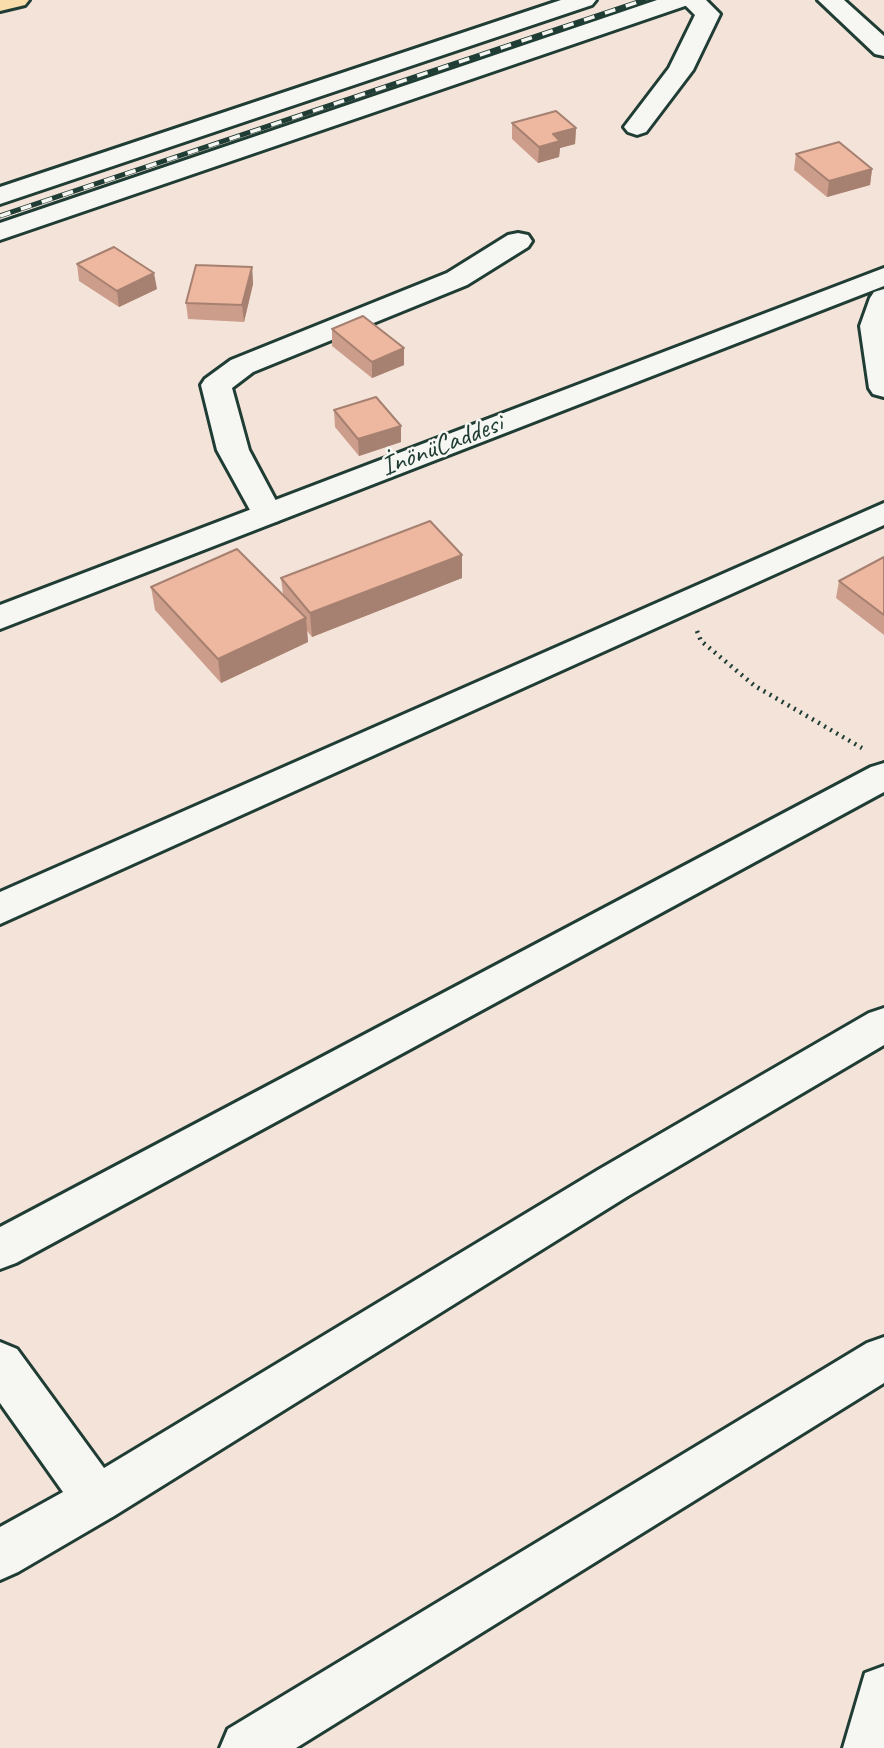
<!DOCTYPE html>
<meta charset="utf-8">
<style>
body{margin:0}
canvas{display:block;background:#f3e3d9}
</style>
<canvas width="884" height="1748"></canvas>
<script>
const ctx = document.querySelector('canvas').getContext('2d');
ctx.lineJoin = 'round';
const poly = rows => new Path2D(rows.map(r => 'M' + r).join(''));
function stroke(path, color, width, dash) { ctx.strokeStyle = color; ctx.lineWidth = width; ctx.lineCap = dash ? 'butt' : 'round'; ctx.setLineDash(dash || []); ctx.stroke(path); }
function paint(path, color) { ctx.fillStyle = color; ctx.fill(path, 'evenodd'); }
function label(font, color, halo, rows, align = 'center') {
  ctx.font = font + ' Caveat,sans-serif'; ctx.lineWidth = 5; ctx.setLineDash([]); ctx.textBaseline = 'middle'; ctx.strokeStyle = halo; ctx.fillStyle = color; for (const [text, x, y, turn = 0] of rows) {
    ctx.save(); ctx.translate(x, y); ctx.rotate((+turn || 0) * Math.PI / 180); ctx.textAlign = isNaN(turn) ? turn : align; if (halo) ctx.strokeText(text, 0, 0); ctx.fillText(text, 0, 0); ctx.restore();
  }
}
const street = poly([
 [561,0,596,0,592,5,0,204,0,187,561,0],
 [680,0,706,0,720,14,693,70,646,132,637,135,628,132,624,127,669,68,695,15,680,0],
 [818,0,844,0,884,36,884,56,875,54,818,0],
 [518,233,528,235,532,241,528,247,467,285,253,372,232,388,249,450,283,514,278,521,267,524,256,521,217,450,201,385,205,379,231,360,447,273,508,235,518,233],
 [884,503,884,525,0,924,0,892,884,503],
 [884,763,884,792,16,1263,0,1269,0,1227,871,767,884,763],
 [884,1008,884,1045,628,1196,114,1516,18,1572,0,1580,0,1527,63,1492,0,1403,0,1342,17,1349,104,1468,598,1170,869,1013,884,1008],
 [884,1337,884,1383,296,1748,220,1748,228,1729,867,1343,884,1337],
 [884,1666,884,1748,843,1748,865,1673,884,1666]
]);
const secondary = poly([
 [657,0,692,0,688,5,0,240,0,223,657,0],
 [884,268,884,286,0,629,0,605,884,268],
 [884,289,884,397,873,394,869,388,860,326,870,298,874,292,884,289]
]);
const highway = poly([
 [0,0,29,0,25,5,0,11,0,0]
]);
stroke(street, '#1f3d34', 6);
stroke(secondary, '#1f3d34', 6);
stroke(highway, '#1f3d34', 6);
stroke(poly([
 [697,631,701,641,755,686,862,748]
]), '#1f3d34', 4.5, [2, 5]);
paint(street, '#f6f6f2');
paint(secondary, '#f6f6f2');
paint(highway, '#f9deab');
const rail = poly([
 [0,216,644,0]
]);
stroke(rail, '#1f3d34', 5);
stroke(rail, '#f6f6f2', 3.5, [11]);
paint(poly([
 [512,123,576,128,575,144,560,148,559,157,538,163,512,139],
 [796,154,872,169,870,185,827,197,794,170],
 [77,264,157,289,119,307,79,281],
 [252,267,253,284,244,322,188,319,186,303],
 [332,329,404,365,372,378,332,346],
 [334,410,401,426,401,442,359,456,335,427],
 [884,557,884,635,836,598,839,581],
 [281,578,462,578,312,637,307,631,308,642,221,683,155,610,151,587,283,594]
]), '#cc9d8a');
paint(poly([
 [576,128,575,144,560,148,559,157,538,163,539,147,553,134],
 [872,169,870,185,827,197,829,181],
 [252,267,253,284,244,322,242,305],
 [154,273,157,289,119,307,117,291],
 [404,348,404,365,372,378,372,362],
 [401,426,401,442,359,456,358,439],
 [462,555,462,578,312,637,310,613],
 [306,618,308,642,221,683,218,659]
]), '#a68070');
const building = poly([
 [556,111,576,128,553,134,560,141,539,147,512,123,556,111],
 [839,142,872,169,829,181,796,154,839,142],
 [114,247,154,273,117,291,77,264,114,247],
 [196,265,252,267,242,305,186,303,196,265],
 [363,316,404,348,372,362,332,329,363,316],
 [376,397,401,426,358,439,334,410,376,397],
 [430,521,462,555,310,613,281,578,430,521],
 [237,549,306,618,218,659,151,587,237,549],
 [884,557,884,615,839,581,884,557]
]);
paint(building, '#edb7a0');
stroke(building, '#a68070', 2);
label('28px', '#1f3d34', '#f6f6f2', [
 ["İnönüCaddesi",442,446,-21]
]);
</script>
